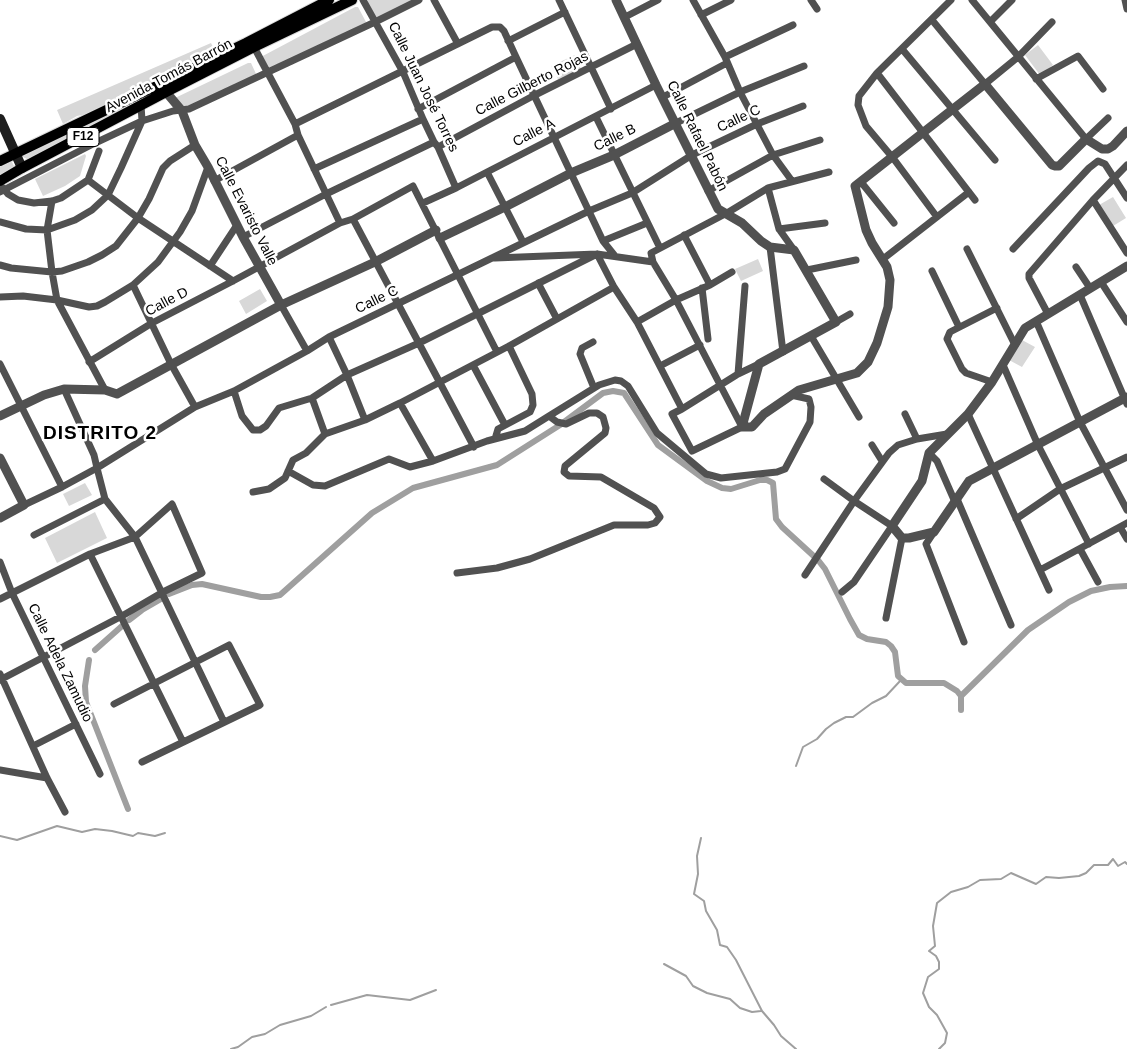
<!DOCTYPE html>
<meta charset="utf-8">
<style>
body{margin:0}
canvas{display:block;background:#fff}
</style>
<canvas width="1127" height="1049"></canvas>
<script>
const ctx = document.querySelector('canvas').getContext('2d');
ctx.lineJoin = 'round';
function paint(path, color) { ctx.fillStyle = color; ctx.fill(path, 'evenodd'); }
const poly = rows => new Path2D(rows.map(r => 'M' + r).join(''));
function stroke(path, color, width, dash) { ctx.strokeStyle = color; ctx.lineWidth = width; ctx.lineCap = dash ? 'butt' : 'round'; ctx.setLineDash(dash || []); ctx.stroke(path); }
function label(font, color, halo, rows, align = 'center') {
  ctx.font = font + ' Helvetica,sans-serif'; ctx.lineWidth = 5; ctx.setLineDash([]); ctx.textBaseline = 'middle'; ctx.strokeStyle = halo; ctx.fillStyle = color; for (const [text, x, y, turn = 0] of rows) {
    ctx.save(); ctx.translate(x, y); ctx.rotate((+turn || 0) * Math.PI / 180); ctx.textAlign = isNaN(turn) ? turn : align; if (halo) ctx.strokeText(text, 0, 0); ctx.fillText(text, 0, 0); ctx.restore();
  }
}
paint(poly([
 [368,0,415,0,374,20,367,1],
 [355,7,358,7,366,22,365,25,263,72,257,61,259,58],
 [211,43,214,49,211,56,87,114,77,116,63,124,57,110],
 [1038,45,1053,65,1040,75,1025,55],
 [575,55,581,69,558,79,551,66],
 [248,63,251,63,257,76,185,112,175,98],
 [153,91,157,93,29,160,23,157,23,155],
 [85,154,86,156,80,176,65,186,43,196,35,179],
 [11,160,14,166,0,175,0,165],
 [1113,197,1126,218,1113,226,1099,205],
 [758,259,763,271,741,281,735,269],
 [260,289,267,301,246,314,239,301],
 [1022,340,1035,347,1022,367,1009,360],
 [85,483,92,495,69,506,63,494],
 [95,512,107,538,57,563,45,538]
]), '#d8d8d8');
stroke(poly([
 [796,766,803,747,817,739,826,729,834,723,846,717,853,717,872,703,886,696,901,680],
 [0,836,17,840,57,826,82,832,95,829,112,831,133,836,138,833,155,836,165,833],
 [701,838,697,856,698,874,694,894,704,901,706,911,717,930,720,945,727,947,736,960,762,1011,774,1025,781,1036,796,1049],
 [664,964,686,976,693,986,707,993,730,999,740,1008,752,1012,761,1011],
 [331,1005,367,995,410,1000,436,990],
 [231,1049,238,1047,252,1037,265,1034,280,1025,311,1016,326,1007],
 [939,1049,945,1043,947,1033,937,1015,929,1007,923,993,928,977,939,969,939,962,936,956,929,951,935,946,933,926,937,903,951,892,968,887,980,880,1001,879,1011,873,1036,884,1046,877,1059,878,1079,876,1086,873,1094,865,1108,865,1113,859,1118,866,1125,862,1127,864]
]), '#9f9f9f', 2);
stroke(poly([
 [169,594,192,585,202,584,261,597,270,597,280,595,372,513,413,488,497,465,560,425,603,393,613,391,624,393,658,445,707,481,722,488,731,489,760,480,767,480,773,483,776,519,782,527,818,560,825,569,850,619,859,635,867,639,886,642,891,646,895,652,898,676,906,683,944,683,957,691,961,696,1028,630,1069,602,1091,591,1110,587,1127,586],
 [129,620,142,610,161,599],
 [95,650,122,626],
 [89,660,85,686,86,702,128,809],
 [961,696,961,710]
]), '#9f9f9f', 6);
const primary = poly([
 [0,161,246,43,329,0],
 [0,181,22,168,166,92,254,47,352,0]
]);
stroke(primary, '#dbdbdb', 12);
stroke(poly([
 [363,0,403,72,423,119,434,142,438,147,456,188],
 [434,0,458,44],
 [559,0,611,109],
 [693,0,725,57,740,92,773,155,792,181],
 [811,0,817,9],
 [972,0,1086,139,1108,118],
 [1125,0,1127,9],
 [701,15,731,0],
 [625,17,658,0],
 [932,20,985,84,1018,57,1052,22],
 [990,22,1012,0],
 [508,41,565,12],
 [254,47,295,124,298,135,340,223],
 [902,49,995,160],
 [725,57,793,25],
 [877,73,975,200],
 [1036,79,1078,56,1103,89],
 [663,97,727,63],
 [418,109,516,57],
 [596,117,660,248],
 [676,123,740,92,804,66],
 [295,124,492,27,500,27,504,31,516,57,603,241,615,256],
 [438,147,533,96,637,44],
 [314,169,423,119],
 [487,172,523,242],
 [88,180,138,218,233,281],
 [214,181,298,135],
 [861,182,894,223],
 [3,188,8,194,18,200,34,203,52,201,61,198,88,180,99,151],
 [708,191,773,155,820,140],
 [0,192,93,144,142,121,173,111,189,109,375,22,419,0],
 [1093,200,1127,253],
 [52,201,47,230,52,272,57,300,105,390],
 [423,203,456,188,656,85],
 [937,217,893,158,866,126,858,105,859,96,877,73,951,0],
 [353,219,474,447],
 [0,222,26,229,47,230,75,220,92,210,108,195,121,168,142,121,141,105],
 [779,229,825,223],
 [684,235,710,285],
 [243,237,326,194,434,142],
 [603,241,647,223],
 [770,247,783,352],
 [967,249,1015,345],
 [1013,249,1089,168,1098,161,1105,164,1127,198],
 [794,250,779,229,768,188,829,172],
 [883,259,969,192],
 [653,262,651,253,727,213,768,188],
 [0,265,11,268,52,272,62,271,88,262,102,255,116,246,138,218,149,199,163,168,170,161,195,145],
 [210,266,237,225],
 [1076,267,1090,288],
 [807,270,856,260],
 [932,271,959,327],
 [1101,282,1127,322],
 [538,283,557,319],
 [133,285,171,364,195,407],
 [702,288,708,339],
 [1080,295,1127,404],
 [0,297,23,296,57,300,89,307,97,306,105,302,133,285,158,262,180,232,192,211,208,167],
 [281,305,307,351],
 [1048,314,1029,278,1029,274,1093,200,1127,165],
 [1036,321,1080,422,1127,510],
 [637,322,676,300,710,285,732,272],
 [836,322,850,314],
 [811,336,859,417],
 [329,337,347,375,365,420],
 [593,342,582,348,580,354,594,388],
 [89,362,152,323,233,281,340,223,353,219,413,186,497,352],
 [0,364,62,487],
 [473,365,505,425],
 [1003,365,1038,445,1089,544],
 [660,366,700,345],
 [738,374,745,286],
 [992,382,966,373,962,369,947,339,950,332,997,308],
 [234,391,242,416,253,430,260,430,266,426,279,408,312,398,347,375,419,343,597,254,614,287],
 [312,398,325,434],
 [400,403,433,461],
 [682,409,738,374,759,364],
 [905,414,917,439],
 [968,414,1049,590],
 [549,416,599,385,615,380,621,381,628,386,657,433,706,474,721,478,777,472,785,469,810,422,811,407,809,399,791,395],
 [495,439,498,429,530,412,533,405,532,394,509,346],
 [872,445,882,461],
 [929,453,937,461,955,502],
 [288,471,313,485,325,486,389,459,410,467,433,461,487,441,525,431,549,416,557,422,566,424,589,413,597,413,603,417,606,428,605,433,565,466,564,472,569,476,601,477,654,508,660,517,655,523,648,525,614,525,530,559,497,568,457,573],
 [824,479,854,501,892,526,854,582,842,592],
 [253,492,269,489,285,478,293,460,306,453,325,434,365,420,400,403,509,346,614,287,637,322,682,409,672,414,692,451,742,427,676,300,653,262,597,254,495,258],
 [957,499,1011,625],
 [24,505,62,487,97,468,94,455,64,389],
 [1016,519,1060,489,1127,457],
 [1120,527,1127,539],
 [934,532,926,544,964,642],
 [34,535,105,499],
 [1080,549,1098,582],
 [90,554,183,742],
 [0,562,12,593,100,774],
 [1040,570,1127,523],
 [805,575,854,501,889,453,898,445,917,439,947,434],
 [0,599,90,554,135,537,172,504,202,573,163,592,122,616,0,680],
 [886,618,902,538],
 [0,674,47,778,65,812],
 [114,704,229,645,260,705,142,762],
 [224,722,135,537,105,499,97,468,195,407,234,391,307,351,329,337,589,211,632,193,692,155,757,124,803,106],
 [33,746,76,724],
 [0,770,47,778]
]), '#515151', 7);
stroke(poly([
 [616,0,656,85,718,209,742,223,761,241,770,247,794,250,836,322,759,364,742,427,752,427,764,414,799,390,857,373,868,362,877,343,888,307,890,280,887,267,872,243,866,230,855,186,953,109,985,84,1052,165,1055,166,1059,166,1086,139,1102,149,1108,149,1113,146,1127,131],
 [166,92,182,111,195,145,208,167,243,237,281,305],
 [440,238,505,207,571,173,614,155,676,123],
 [1127,266,1025,328,992,382,968,414,929,453,922,481,892,526,902,538,909,538,934,532,969,481,1127,397],
 [0,416,44,395,64,389,105,390,117,394,281,305,375,262,436,230],
 [0,458,24,505,0,518]
]), '#515151', 9);
stroke(poly([
 [0,119,22,168]
]), '#1e1e1e', 10);
stroke(primary, '#000', 10);
for (const [x, y, w] of [
 [83,137,32]
]) { const box = new Path2D(); box.roundRect(x - w / 2, y - 9.5, w, 19, 4); ctx.fillStyle = '#fff'; ctx.fill(box); stroke(box, '#000', 1); }
label('bold 12px', '#000', null, [
 ["F12",83,137]
]);
label('14px', '#000', '#fff', [
 ["Avenida Tomás Barrón",169,76,-28],
 ["Calle Gilberto Rojas",532,84,-27],
 ["Calle Juan José Torres",423,87,64],
 ["Calle C",739,119,-25],
 ["Calle A",534,133,-27],
 ["Calle Rafael Pabón",697,136,64],
 ["Calle B",615,138,-26],
 ["Calle Evaristo Valle",246,211,63],
 ["Calle C",377,300,-26],
 ["Calle D",167,302,-28],
 ["Calle Adela Zamudio",60,663,64]
]);
ctx.letterSpacing = '1px';
label('bold 19px', '#000', '#fff', [
 ["DISTRITO 2",100,434]
]);
ctx.letterSpacing = '0px';
</script>
